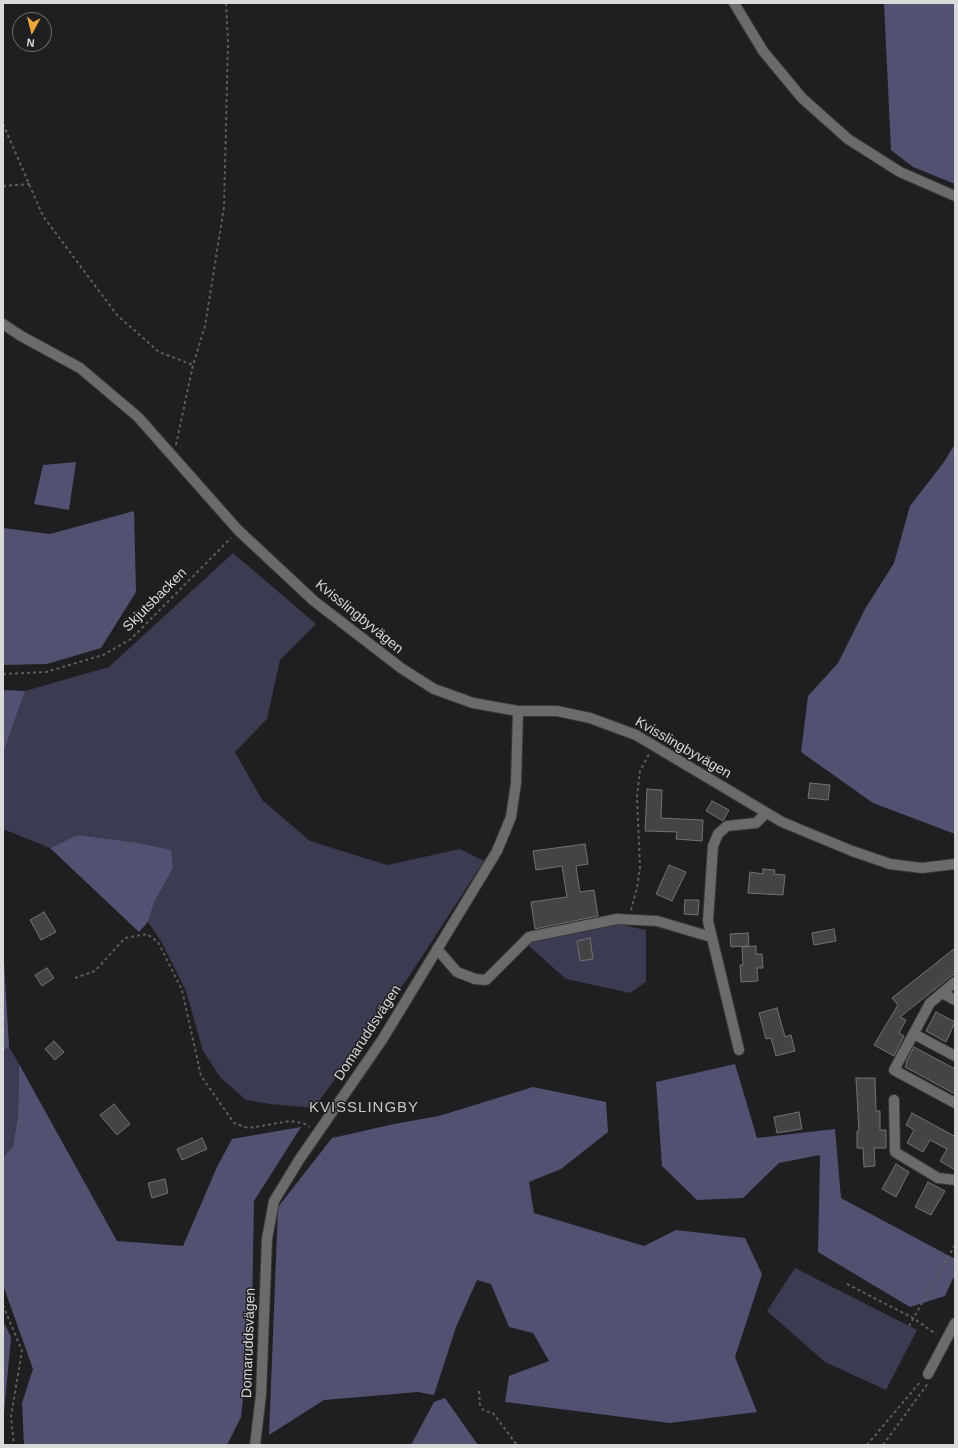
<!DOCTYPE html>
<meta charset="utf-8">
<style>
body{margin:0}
#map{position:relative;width:958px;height:1448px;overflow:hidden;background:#1f1f21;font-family:Helvetica,sans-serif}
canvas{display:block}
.frame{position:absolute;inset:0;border:4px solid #dadadb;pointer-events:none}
.north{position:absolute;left:12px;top:12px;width:40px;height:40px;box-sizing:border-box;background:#1f1f21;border:1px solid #6a6a6b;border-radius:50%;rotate:187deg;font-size:11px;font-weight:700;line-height:16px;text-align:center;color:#dadadb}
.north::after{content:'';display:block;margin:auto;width:14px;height:18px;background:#eda83b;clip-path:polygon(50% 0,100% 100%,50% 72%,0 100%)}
</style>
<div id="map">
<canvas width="958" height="1448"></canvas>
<div class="frame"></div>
<div class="north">N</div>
</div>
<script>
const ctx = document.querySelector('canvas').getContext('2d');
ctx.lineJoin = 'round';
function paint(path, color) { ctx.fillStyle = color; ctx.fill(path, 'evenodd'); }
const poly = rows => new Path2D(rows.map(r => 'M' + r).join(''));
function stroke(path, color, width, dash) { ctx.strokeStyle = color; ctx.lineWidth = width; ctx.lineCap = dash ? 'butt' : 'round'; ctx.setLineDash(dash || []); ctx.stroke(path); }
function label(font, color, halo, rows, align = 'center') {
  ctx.font = font + ' Helvetica,sans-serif'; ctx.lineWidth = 3; ctx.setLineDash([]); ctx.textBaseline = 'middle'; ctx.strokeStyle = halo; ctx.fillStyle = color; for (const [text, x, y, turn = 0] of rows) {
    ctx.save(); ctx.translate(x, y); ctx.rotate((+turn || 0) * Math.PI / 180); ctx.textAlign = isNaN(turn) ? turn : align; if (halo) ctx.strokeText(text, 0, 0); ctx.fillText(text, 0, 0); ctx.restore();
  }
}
paint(poly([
 [233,553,316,624,280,660,267,719,235,752,262,800,310,841,387,865,460,849,484,861,410,975,314,1108,270,1104,246,1100,220,1077,203,1051,186,991,161,941,148,922,154,903,173,868,77,835,50,848,3,829,3,754,25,691,109,667],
 [617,924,646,930,646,982,630,993,566,979,528,945,537,939],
 [9,1047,19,1064,18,1115,13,1146,3,1158,3,1051],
 [795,1268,917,1330,886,1390,825,1362,767,1311]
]), '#3b3b51');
paint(poly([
 [884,3,955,3,955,184,913,167,891,150],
 [955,444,955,834,873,803,801,752,808,696,838,663,865,609,894,563,910,506,944,462],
 [76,462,69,510,34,504,43,465],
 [134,511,136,592,101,648,47,664,3,665,3,528,50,534],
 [3,690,25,691,3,754],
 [77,835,138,843,171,850,173,868,154,903,148,922,139,932,50,848],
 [3,944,9,1047,3,1051],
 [19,1064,117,1241,183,1246,217,1167,232,1139,301,1127,254,1201,252,1311,241,1417,227,1445,24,1445,22,1403,33,1369,3,1285,3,1158,13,1146,18,1115],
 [735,1064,757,1138,835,1129,841,1198,955,1259,955,1274,945,1296,910,1307,818,1252,820,1155,779,1163,743,1198,697,1200,662,1166,656,1082],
 [533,1087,606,1102,608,1132,561,1169,529,1182,534,1213,644,1246,676,1230,745,1238,762,1274,735,1357,757,1412,670,1423,505,1402,509,1376,549,1361,533,1333,509,1327,491,1284,477,1280,456,1327,434,1395,418,1392,324,1400,269,1435,278,1207,332,1138,394,1124,439,1116],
 [3,1321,11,1337,3,1424],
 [445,1398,478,1445,411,1445,434,1402]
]), '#515172');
const building = poly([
 [810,783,830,785,828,800,808,798,810,783],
 [647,789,662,790,661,818,703,820,702,841,676,839,677,832,645,831,647,789],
 [712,801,729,810,723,821,706,811,712,801],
 [585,844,588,864,576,866,580,892,594,890,598,916,535,929,531,902,567,897,562,866,536,870,533,851,585,844],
 [669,865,686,872,672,901,656,894,669,865],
 [763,869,775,870,774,874,785,875,783,895,748,893,750,872,763,874,763,869],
 [685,900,699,900,698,915,684,914,685,900],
 [44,912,56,932,41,940,30,920,44,912],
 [834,929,836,941,814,945,812,933,834,929],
 [748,933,749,946,731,947,730,934,748,933],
 [590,938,593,959,580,961,577,941,590,938],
 [756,946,756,954,762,954,763,968,757,968,758,981,741,982,740,965,743,965,742,947,756,946],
 [955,948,955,973,900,1017,906,1020,899,1033,904,1036,894,1056,874,1045,898,1005,892,998,955,948],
 [47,968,54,978,42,986,35,975,47,968],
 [777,1008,785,1037,791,1035,795,1051,776,1056,771,1038,766,1039,759,1013,777,1008],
 [936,1012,955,1022,946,1042,926,1031,936,1012],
 [54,1041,64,1052,55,1060,45,1049,54,1041],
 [914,1047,955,1069,955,1094,905,1067,907,1063,906,1062,914,1047],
 [856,1078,875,1078,876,1111,880,1111,880,1130,886,1130,886,1148,874,1148,875,1166,864,1167,863,1148,857,1148,857,1131,859,1131,856,1078],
 [114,1104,130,1124,117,1135,100,1115,114,1104],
 [799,1112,802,1129,777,1133,774,1117,799,1112],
 [912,1113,954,1136,955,1134,955,1170,940,1161,947,1149,930,1140,923,1152,907,1143,914,1130,906,1125,912,1113],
 [202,1138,207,1149,182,1160,177,1149,202,1138],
 [896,1164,909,1172,896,1197,882,1189,896,1164],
 [165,1179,168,1193,152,1198,148,1183,165,1179],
 [928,1182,945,1191,931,1215,915,1207,928,1182]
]);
paint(building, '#444446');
stroke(building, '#727275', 1);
const minor = poly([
 [734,3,763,51,802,98,848,139,900,172,955,196],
 [3,324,21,336,80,368,138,417,238,530,314,601,401,668,434,689,473,703,518,711,557,711,590,718,636,735,782,822,852,851,890,864,922,868,955,864],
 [437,949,457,972,475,979,486,980,529,937,617,919,657,921,711,937],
 [955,982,930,1003,894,1070,955,1103],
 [942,993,955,1000],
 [914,1034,955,1056],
 [739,1050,708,921,713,846,718,834,727,826,756,823,766,813],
 [894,1100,895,1152,938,1178,955,1180],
 [928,1374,955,1323],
 [255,1445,261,1395,267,1239,274,1201,299,1160,382,1040,497,851,511,817,516,783,518,711]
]);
stroke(minor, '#39393b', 12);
stroke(poly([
 [3,124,43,216,117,315,159,352,193,365],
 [3,186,30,184],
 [176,445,193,365,205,326,224,207,228,43,226,3],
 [3,674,46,672,103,655,131,639,231,538],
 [631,910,637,888,640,867,637,796,640,771,649,754],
 [75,978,95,971,125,938,147,934,158,942,182,990,201,1076,234,1123,248,1128,290,1121,303,1123,310,1127],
 [847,1284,913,1318,936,1334],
 [3,1305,22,1351,11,1416,14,1445],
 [909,1326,955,1245],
 [479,1391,480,1405,484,1411,493,1413,517,1445],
 [867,1445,921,1381],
 [883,1445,926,1386,927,1384]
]), '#5d5d5f', 2, [3, 3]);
stroke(minor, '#6b6b6c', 10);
label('14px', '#dadadb', '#1f1f21', [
 ["Skjutsbacken",155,600,-45],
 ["Kvisslingbyvägen",359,617,39],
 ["Kvisslingbyvägen",683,748,30],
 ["Domaruddsvägen",368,1033,-57],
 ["Domaruddsvägen",249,1343,-88]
]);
ctx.letterSpacing = '1px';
label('15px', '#c8c8cb', '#1f1f21', [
 ["KVISSLINGBY",364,1108]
]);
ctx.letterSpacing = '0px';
</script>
